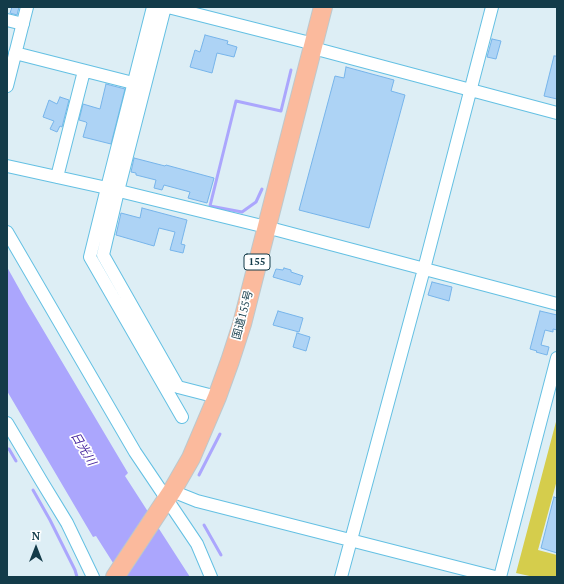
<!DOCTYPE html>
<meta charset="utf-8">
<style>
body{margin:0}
#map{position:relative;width:564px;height:584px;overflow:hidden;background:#ddeef5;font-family:"PT Serif",serif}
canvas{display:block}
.frame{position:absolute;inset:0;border:8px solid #133b49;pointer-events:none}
.north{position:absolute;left:16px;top:528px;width:40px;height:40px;-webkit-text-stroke:3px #fff;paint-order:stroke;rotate:0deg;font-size:11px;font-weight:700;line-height:16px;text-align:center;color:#133b49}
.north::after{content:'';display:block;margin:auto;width:14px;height:18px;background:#133b49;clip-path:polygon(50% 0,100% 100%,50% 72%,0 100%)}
</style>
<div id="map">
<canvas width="564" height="584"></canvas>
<div class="frame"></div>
<div class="north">N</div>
</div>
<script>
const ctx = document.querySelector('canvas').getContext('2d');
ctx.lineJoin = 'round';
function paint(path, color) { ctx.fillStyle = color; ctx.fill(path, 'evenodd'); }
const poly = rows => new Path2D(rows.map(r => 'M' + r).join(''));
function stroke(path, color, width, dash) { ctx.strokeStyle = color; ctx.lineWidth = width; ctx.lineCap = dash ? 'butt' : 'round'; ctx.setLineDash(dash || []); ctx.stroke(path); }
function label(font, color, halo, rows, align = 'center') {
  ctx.font = font + ' "PT Serif","Noto Sans JP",serif'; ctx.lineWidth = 3.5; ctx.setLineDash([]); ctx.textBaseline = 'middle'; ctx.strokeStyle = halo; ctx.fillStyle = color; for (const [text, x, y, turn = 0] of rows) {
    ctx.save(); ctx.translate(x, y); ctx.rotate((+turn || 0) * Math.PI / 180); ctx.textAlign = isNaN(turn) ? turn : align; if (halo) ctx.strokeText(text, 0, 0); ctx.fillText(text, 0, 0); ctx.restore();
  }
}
paint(poly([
 [557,418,557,480,538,550,557,555,557,577,534,577,516,573]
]), '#d5cd4c');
paint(poly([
 [7,267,26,301,128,473,125,476,190,577,122,577,96,536,93,537,7,391]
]), '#aba6fd');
stroke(poly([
 [262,189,256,202,242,212,210,206,236,101,281,111,291,70],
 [7,449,9,449,16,461],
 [199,475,220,434],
 [33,490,50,520,75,570,77,577],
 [204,525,221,555]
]), '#aba6fd', 3);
const building = poly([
 [12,7,19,7,17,15,10,13,12,7],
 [205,35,228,41,227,44,237,47,234,57,217,53,212,73,190,67,195,50,200,52,205,35],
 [492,39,501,41,496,59,487,57,492,39],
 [554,56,557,56,557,99,544,96,554,56],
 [346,67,394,80,391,91,405,95,369,228,299,210,335,76,344,78,346,67],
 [106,84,125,89,111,144,83,137,87,123,86,122,79,120,83,104,100,109,106,84],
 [60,97,69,100,62,127,60,126,57,132,50,129,54,121,43,117,49,100,57,104,60,97],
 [134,158,165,166,166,165,214,178,207,203,188,198,190,192,164,185,162,190,154,188,156,180,136,175,136,173,131,172,134,158],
 [142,208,187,220,181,244,185,245,183,253,170,250,175,232,159,228,154,246,116,235,121,213,140,218,142,208],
 [284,268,291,270,291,272,303,276,300,285,273,277,276,269,283,270,284,268],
 [432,282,452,287,449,301,428,295,432,282],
 [278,311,303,318,299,332,273,325,278,311],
 [540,311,557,315,557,330,553,329,553,332,545,330,541,345,549,347,547,355,536,352,537,351,530,349,540,311],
 [297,333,310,337,306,351,293,347,297,333],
 [554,497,557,498,557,553,541,548,554,497]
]);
paint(building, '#add3f5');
stroke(building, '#76b4ea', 1);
const minor = poly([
 [153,7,107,188,90,257,182,417],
 [165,7,118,191,103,255,178,387,217,397],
 [168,7,314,44],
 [7,20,23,24],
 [313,48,557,113],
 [15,53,133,83],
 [7,86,27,7],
 [7,166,107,188,266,227,557,304],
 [57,177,84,71],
 [7,232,135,452,197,544,211,577],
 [7,423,42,482,67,523,93,577],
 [172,491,197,501,495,577],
 [341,577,424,269,492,7],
 [500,577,557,358]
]);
const highway = poly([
 [115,577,172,491,191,458,217,397,230,361,242,324,323,7]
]);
stroke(minor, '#64c0e3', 14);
stroke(highway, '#bdc8cc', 20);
stroke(minor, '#fff', 12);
stroke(highway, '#fbba9d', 18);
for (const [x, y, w] of [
 [257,262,26]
]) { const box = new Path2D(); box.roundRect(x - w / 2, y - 8, w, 16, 3); ctx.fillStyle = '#fff'; ctx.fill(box); stroke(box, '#133b49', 1); }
label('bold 10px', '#133b49', null, [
 ["155",257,262]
]);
label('11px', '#133b49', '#fff', [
 ["国道155号",243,315,-75]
]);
label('italic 12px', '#3e1b99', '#fff', [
 ["日光川",83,449,59]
]);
</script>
